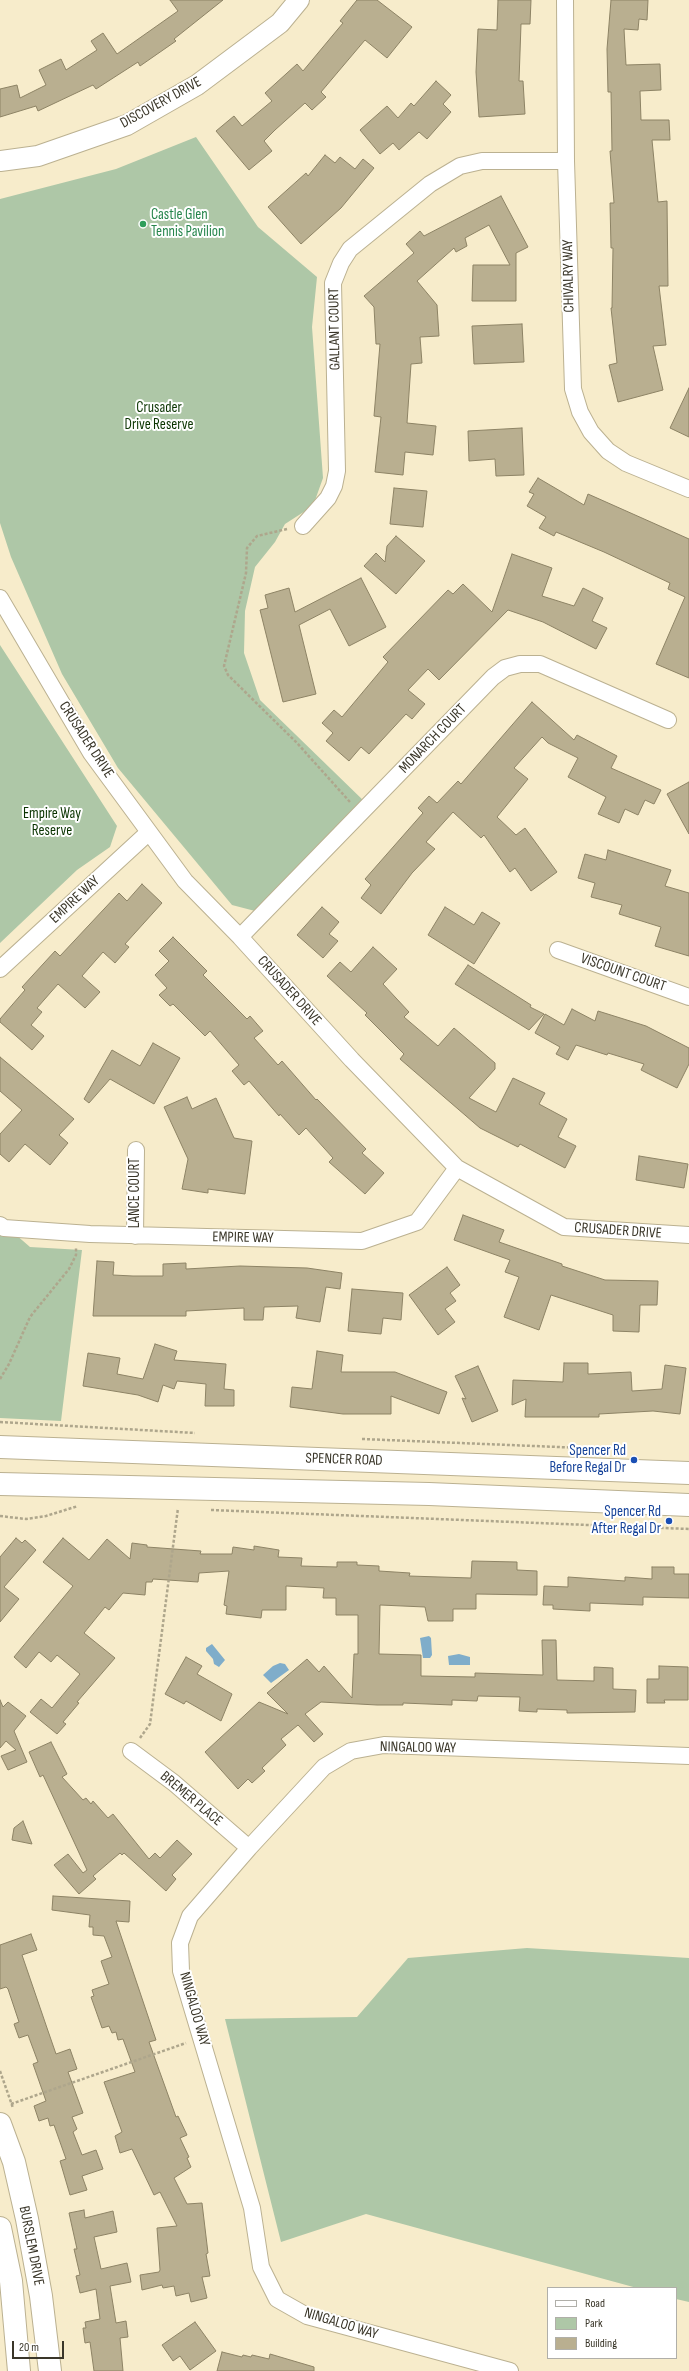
<!DOCTYPE html>
<style>
body{margin:0}
#map{position:relative;width:689px;height:2371px;overflow:hidden;background:#f7eccb;font-family:"Sofia Sans Condensed",sans-serif}
canvas{display:block}
.legend{position:absolute;left:547px;top:2287px;width:130px;height:72px;box-sizing:border-box;background:#fff;border:1px solid #b0afa9;margin:0;padding:5px 7px;list-style:none;font-size:12px;color:#3a3629}
.legend li{display:flex;align-items:center;gap:8px;height:20px}
.legend b{width:20px;border:1px solid #b0afa9}
.scale{position:absolute;left:12px;top:2341px;width:52px;height:18px;box-sizing:border-box;border:2px solid #3a3629;border-top:0;padding-left:5px;font-size:12px;line-height:14px;white-space:nowrap;color:#3a3629;-webkit-text-stroke:3px #fff;paint-order:stroke}
</style>
<div id="map">
<canvas width="689" height="2371"></canvas>
<ul class="legend">
<li><b style="height:5px;background:#fff"></b>Road</li>
<li><b style="height:11px;background:#aec7a7"></b>Park</li>
<li><b style="height:11px;background:#b9af90"></b>Building</li>
</ul>
<div class="scale">20 m</div>
</div>
<script>
const ctx = document.querySelector('canvas').getContext('2d');
ctx.lineJoin = 'round';
function paint(path, color) { ctx.fillStyle = color; ctx.fill(path, 'evenodd'); }
const poly = rows => new Path2D(rows.map(r => 'M' + r).join(''));
function stroke(path, color, width, dash) { ctx.strokeStyle = color; ctx.lineWidth = width; ctx.lineCap = dash ? 'butt' : 'round'; ctx.setLineDash(dash || []); ctx.stroke(path); }
function label(font, color, halo, rows, align = 'center') {
  ctx.font = font + ' "Sofia Sans Condensed",sans-serif'; ctx.lineWidth = 4; ctx.setLineDash([]); ctx.textBaseline = 'middle'; ctx.strokeStyle = halo; ctx.fillStyle = color; for (const [text, x, y, turn = 0] of rows) {
    ctx.save(); ctx.translate(x, y); ctx.rotate((+turn || 0) * Math.PI / 180); ctx.textAlign = isNaN(turn) ? turn : align; if (halo) ctx.strokeText(text, 0, 0); ctx.fillText(text, 0, 0); ctx.restore();
  }
}
paint(poly([
 [196,137,258,227,317,277,312,327,323,478,313,506,285,524,275,542,255,567,245,611,244,653,260,700,367,804,255,911,232,905,118,768,62,674,11,557,0,523,0,199,116,169],
 [0,645,117,826,110,847,77,870,0,943],
 [0,1227,15,1234,30,1247,82,1250,61,1421,0,1418],
 [527,1948,689,1958,689,2302,676,2299,676,2288,637,2288,366,2214,281,2242,225,2019,357,2017,408,1958]
]), '#aec7a7');
paint(poly([
 [429,1636,431,1638,432,1655,430,1658,423,1658,420,1638],
 [212,1644,225,1660,219,1667,214,1664,213,1659,206,1651,206,1648],
 [459,1654,470,1657,470,1665,449,1665,448,1656],
 [280,1663,285,1664,289,1670,271,1683,263,1675,273,1666]
]), '#7fadca');
const building = poly([
 [170,0,223,0,174,39,176,41,140,66,138,62,96,89,93,85,38,111,36,106,0,117,0,89,17,85,20,98,46,85,39,70,61,59,66,70,97,50,91,41,103,33,117,54,178,11,170,0],
 [357,0,377,0,412,27,387,58,365,40,321,92,326,97,312,110,305,103,275,130,264,141,272,151,249,170,216,131,234,116,242,126,272,101,265,93,297,64,303,71,343,23,340,21,357,0],
 [498,0,531,0,530,24,521,24,519,81,523,81,525,114,479,117,476,72,478,29,497,30,498,0],
 [611,0,648,0,647,20,639,19,638,30,624,29,626,65,660,64,661,90,640,91,641,120,669,120,670,140,652,140,658,202,667,201,668,286,659,286,666,345,653,346,663,390,618,402,609,365,617,363,611,308,612,308,613,248,611,248,610,203,614,203,610,151,612,151,611,92,608,92,607,49,611,0],
 [436,81,451,95,443,104,451,112,427,139,419,132,399,150,393,143,380,154,360,130,387,106,398,118,411,103,414,106,436,81],
 [325,155,335,163,340,157,355,169,363,159,374,168,341,208,301,244,268,207,306,173,308,176,325,155],
 [501,196,528,247,516,253,516,301,472,301,473,265,510,265,489,225,465,238,467,246,456,252,454,248,417,281,437,305,439,336,420,337,422,363,411,364,407,423,436,426,433,455,405,452,403,475,375,472,381,417,374,416,380,344,376,344,374,307,364,296,414,253,406,244,420,231,424,236,501,196],
 [522,324,524,362,474,364,472,326,522,324],
 [689,388,689,437,670,428,689,388],
 [522,428,524,475,496,476,495,459,469,461,468,431,522,428],
 [538,478,584,505,588,494,689,539,689,678,656,664,685,597,668,589,670,583,604,552,556,532,554,536,539,528,546,517,527,506,534,494,529,492,538,478],
 [394,488,427,491,423,527,390,524,394,488],
 [396,536,425,561,396,594,364,566,376,553,385,562,387,546,396,536],
 [512,554,552,568,542,596,574,606,583,588,603,598,592,621,607,628,596,649,543,622,508,610,439,680,428,669,408,690,425,704,412,719,406,714,369,754,361,747,349,761,326,741,333,733,322,723,334,710,342,717,388,662,383,657,448,590,453,594,463,584,492,612,512,554],
 [361,578,386,627,349,646,330,609,299,625,316,694,283,702,260,610,268,608,265,595,289,588,295,612,361,578],
 [532,702,574,740,577,735,617,756,611,768,661,790,654,804,645,800,638,815,625,809,619,823,598,814,606,797,568,777,578,758,548,743,542,737,514,768,528,779,497,817,516,835,525,828,557,872,531,891,515,868,510,872,484,835,481,838,453,812,426,842,435,849,412,873,381,914,361,898,371,885,365,879,423,813,418,808,429,796,437,803,458,781,461,784,532,702],
 [689,782,689,834,667,794,689,782],
 [608,850,671,870,665,886,689,893,689,956,655,946,661,927,619,914,622,905,591,897,595,883,578,878,585,854,606,860,608,850],
 [142,884,162,903,125,944,129,947,115,963,103,952,82,976,100,992,85,1008,58,984,37,1008,42,1012,31,1025,44,1036,32,1050,0,1022,0,1019,25,990,22,987,55,951,60,956,119,893,127,901,142,884],
 [322,907,339,922,329,934,338,941,323,958,297,935,322,907],
 [445,907,474,925,482,912,500,923,474,964,428,935,445,907],
 [173,937,207,971,203,975,247,1019,250,1016,263,1031,254,1038,278,1065,282,1061,316,1100,317,1099,366,1149,362,1153,384,1173,365,1194,329,1162,333,1158,306,1128,299,1135,280,1114,279,1116,249,1081,244,1085,232,1071,239,1065,210,1031,205,1036,173,1004,170,1006,159,995,167,988,155,975,169,961,159,951,173,937],
 [373,947,397,969,383,984,409,1012,404,1017,438,1046,454,1028,495,1063,495,1069,469,1098,496,1112,513,1078,545,1093,539,1104,567,1119,558,1137,576,1146,565,1168,520,1144,518,1147,480,1128,400,1059,404,1054,365,1015,367,1013,327,976,340,962,351,972,373,947],
 [468,965,531,1005,530,1007,544,1014,529,1030,455,984,468,965],
 [572,1009,595,1021,598,1011,646,1026,689,1048,689,1064,677,1088,641,1070,644,1064,608,1053,607,1055,576,1045,568,1060,556,1054,560,1047,535,1033,545,1014,564,1025,572,1009],
 [153,1043,180,1058,154,1104,110,1079,89,1103,84,1099,112,1050,140,1066,153,1043],
 [0,1057,74,1119,59,1135,68,1143,50,1165,25,1144,9,1162,0,1154,0,1134,22,1110,0,1091,0,1057],
 [187,1097,192,1109,216,1098,234,1138,252,1141,245,1194,208,1189,208,1193,182,1189,188,1159,164,1107,187,1097],
 [639,1156,688,1164,684,1188,636,1180,639,1156],
 [463,1215,504,1230,499,1242,562,1264,562,1266,605,1280,658,1281,657,1305,640,1305,639,1332,613,1331,613,1315,551,1295,539,1330,504,1317,519,1277,505,1272,510,1260,454,1240,463,1215],
 [97,1261,114,1262,113,1275,133,1276,163,1276,163,1264,186,1263,186,1269,240,1266,307,1268,342,1273,340,1289,326,1287,320,1322,296,1318,298,1306,264,1307,263,1320,244,1320,244,1308,186,1311,186,1316,93,1316,97,1261],
 [447,1267,460,1285,450,1293,456,1301,445,1309,455,1322,438,1335,409,1295,447,1267],
 [352,1289,403,1293,401,1320,383,1318,381,1334,348,1331,352,1289],
 [155,1344,177,1351,174,1360,226,1364,224,1389,234,1390,234,1406,205,1406,206,1384,177,1381,174,1389,163,1385,158,1402,138,1395,83,1386,88,1353,120,1358,117,1374,143,1379,155,1344],
 [317,1351,343,1355,341,1372,395,1372,447,1392,439,1414,391,1396,391,1414,343,1414,290,1407,292,1387,312,1389,317,1351],
 [564,1363,588,1363,588,1374,631,1372,632,1391,662,1389,665,1365,686,1368,680,1414,653,1411,599,1414,599,1417,525,1417,526,1399,512,1405,513,1380,563,1382,564,1363],
 [478,1366,498,1411,472,1422,462,1398,466,1399,455,1376,478,1366],
 [16,1538,22,1543,25,1540,36,1550,4,1587,19,1599,0,1622,0,1557,16,1538],
 [63,1538,89,1560,107,1539,130,1559,132,1543,147,1545,147,1547,201,1551,200,1554,232,1554,233,1547,254,1550,254,1546,279,1550,278,1557,302,1558,301,1566,337,1567,337,1562,357,1562,357,1565,379,1566,379,1571,410,1573,409,1576,471,1578,472,1561,517,1562,517,1570,537,1571,537,1595,476,1594,476,1609,453,1609,453,1621,428,1621,425,1607,380,1605,379,1654,421,1655,421,1676,475,1677,475,1673,543,1675,542,1640,556,1640,557,1680,594,1681,594,1667,613,1668,613,1689,636,1690,635,1712,567,1713,567,1710,537,1709,537,1712,519,1711,520,1697,478,1696,477,1701,452,1700,452,1705,403,1703,403,1705,377,1705,321,1702,305,1714,323,1734,314,1742,298,1725,281,1739,286,1745,262,1768,265,1771,252,1783,248,1779,238,1789,205,1752,259,1702,288,1714,267,1693,307,1659,319,1672,324,1666,352,1698,354,1654,358,1654,358,1615,336,1615,336,1598,323,1598,324,1588,286,1586,286,1610,262,1610,261,1618,226,1614,227,1606,224,1605,229,1571,199,1573,198,1582,153,1579,152,1582,146,1582,145,1595,123,1593,109,1610,105,1607,84,1633,115,1658,77,1702,79,1703,63,1722,66,1724,57,1734,30,1712,41,1699,52,1708,80,1674,57,1655,51,1662,39,1652,26,1668,14,1657,73,1586,43,1562,63,1538],
 [652,1567,674,1567,674,1574,689,1574,689,1598,643,1597,643,1605,590,1603,590,1611,553,1609,553,1605,543,1605,544,1586,568,1587,568,1577,625,1581,625,1577,652,1579,652,1567],
 [186,1657,202,1666,197,1674,232,1694,221,1721,186,1701,184,1704,165,1694,186,1657],
 [659,1666,688,1667,688,1700,664,1700,665,1703,647,1703,647,1679,659,1679,659,1666],
 [0,1700,3,1707,8,1702,26,1716,14,1731,27,1762,8,1770,1,1756,16,1750,6,1741,0,1748,0,1700],
 [51,1742,67,1774,62,1777,83,1800,86,1798,91,1804,93,1801,108,1818,113,1814,149,1859,155,1853,160,1858,177,1840,192,1854,172,1875,176,1879,166,1891,124,1853,122,1855,120,1853,93,1876,96,1879,79,1894,54,1865,68,1854,83,1873,87,1870,43,1775,40,1777,29,1752,51,1742],
 [23,1821,32,1844,12,1840,14,1828,23,1821],
 [53,1896,130,1901,129,1922,116,1921,156,2040,149,2042,176,2117,178,2116,187,2135,180,2138,189,2157,187,2158,191,2167,174,2178,187,2204,202,2203,208,2253,206,2254,210,2276,202,2277,207,2298,191,2302,189,2293,176,2296,174,2286,163,2288,162,2285,142,2290,140,2275,159,2272,160,2270,157,2228,177,2226,160,2192,154,2195,132,2149,120,2153,115,2136,122,2132,104,2082,135,2072,123,2039,118,2040,116,2032,112,2033,109,2026,102,2028,91,1997,94,1996,92,1990,109,1984,101,1961,112,1957,104,1936,93,1935,93,1927,89,1927,90,1915,52,1910,53,1896],
 [31,1934,37,1950,22,1955,47,2028,56,2054,70,2049,77,2069,68,2072,83,2113,72,2117,77,2129,73,2132,82,2155,96,2150,103,2169,82,2176,87,2190,70,2195,60,2161,66,2159,54,2125,50,2126,48,2118,39,2121,34,2106,46,2101,33,2064,38,2062,28,2035,19,2038,14,2024,19,2022,8,1989,6,1987,0,1989,0,1945,31,1934],
 [84,2210,85,2218,113,2211,117,2232,94,2237,101,2269,127,2263,131,2282,110,2286,116,2323,126,2321,128,2337,120,2338,123,2371,94,2371,90,2342,85,2343,83,2328,86,2328,85,2322,100,2319,96,2289,80,2293,76,2276,80,2275,74,2249,77,2249,69,2213,84,2210],
 [195,2322,216,2351,190,2370,180,2356,173,2361,162,2345,195,2322],
 [222,2352,242,2357,243,2355,251,2357,252,2355,269,2359,270,2354,314,2367,314,2371,217,2371,222,2352]
]);
paint(building, '#b9af90');
stroke(building, '#8d8365', 1);
const minor = poly([
 [565,0,566,161,573,389,580,412,591,432,608,451,626,463,689,489],
 [303,526,328,498,334,486,337,471,333,283,341,263,350,249,430,184,460,166,482,161,566,161],
 [0,598,91,753,185,881,240,937,352,1060,457,1168,564,1227,689,1235],
 [240,937,493,677,505,668,520,664,540,664,668,720],
 [558,950,689,997],
 [0,969,149,832],
 [0,1225,4,1228,90,1234,362,1241,417,1222,457,1168],
 [135,1236,136,1150],
 [131,1751,174,1783,249,1848],
 [510,2371,307,2316,277,2299,261,2267,252,2208,181,1971,180,1943,190,1916,249,1848,324,1767,351,1751,384,1745,689,1756]
]);
const tertiary = poly([
 [0,161,38,156,127,125,197,85,280,23,299,0]
]);
const primary = poly([
 [0,1447,689,1473],
 [0,1484,429,1494,689,1505],
 [0,2124,14,2162,27,2219,41,2296,50,2371],
 [0,2228,11,2281,19,2371]
]);
stroke(minor, '#bbb191', 18);
stroke(tertiary, '#bbb191', 22);
stroke(primary, '#bbb191', 24);
stroke(poly([
 [287,529,257,536,247,548,246,573,224,666,228,675,297,743,350,802],
 [0,1379,9,1364,30,1317,69,1269,76,1255,76,1248],
 [0,1422,195,1433],
 [362,1439,583,1448],
 [211,1510,689,1529],
 [0,1516,26,1519,46,1516,78,1506],
 [140,1738,150,1724,178,1508],
 [0,2071,13,2108],
 [11,2104,186,2043]
]), '#aea68c', 2.5, [3, 2]);
stroke(minor, '#fff', 16);
stroke(tertiary, '#fff', 20);
stroke(primary, '#fff', 22);
for (const [x, y, r, color] of [
 [143,224,4,"#2e9e5b"],
 [634,1460,4,"#1a4fb4"],
 [669,1521,4,"#1a4fb4"]
]) { const dot = new Path2D(); dot.arc(x, y, r, 0, 2 * Math.PI); ctx.fillStyle = color; ctx.fill(dot); stroke(dot, '#fff', 1.5); }
label('15px', '#3a3629', '#fff', [
 ["DISCOVERY DRIVE",161,103,-29],
 ["CHIVALRY WAY",569,276,-91],
 ["GALLANT COURT",335,329,-91],
 ["MONARCH COURT",433,739,-46],
 ["CRUSADER DRIVE",86,740,57],
 ["EMPIRE WAY",75,900,-43],
 ["VISCOUNT COURT",623,973,19],
 ["CRUSADER DRIVE",289,991,48],
 ["LANCE COURT",135,1193,-90],
 ["CRUSADER DRIVE",618,1231,4],
 ["EMPIRE WAY",243,1238,1],
 ["SPENCER ROAD",344,1460,2],
 ["NINGALOO WAY",418,1748,1],
 ["BREMER PLACE",191,1799,40],
 ["NINGALOO WAY",194,2009,74],
 ["BURSLEM DRIVE",31,2246,79],
 ["NINGALOO WAY",341,2324,17]
]);
label('15px', '#27864d', '#fff', [
 ["Castle Glen",151,215],
 ["Tennis Pavilion",151,232]
], 'left');
label('15px', '#0a3400', '#fff', [
 ["Crusader",159,408],
 ["Drive Reserve",159,425],
 ["Empire Way",52,814],
 ["Reserve",52,831]
]);
label('15px', '#164399', '#fff', [
 ["Spencer Rd",626,1451],
 ["Before Regal Dr",626,1468],
 ["Spencer Rd",661,1512],
 ["After Regal Dr",661,1529]
], 'right');
</script>
